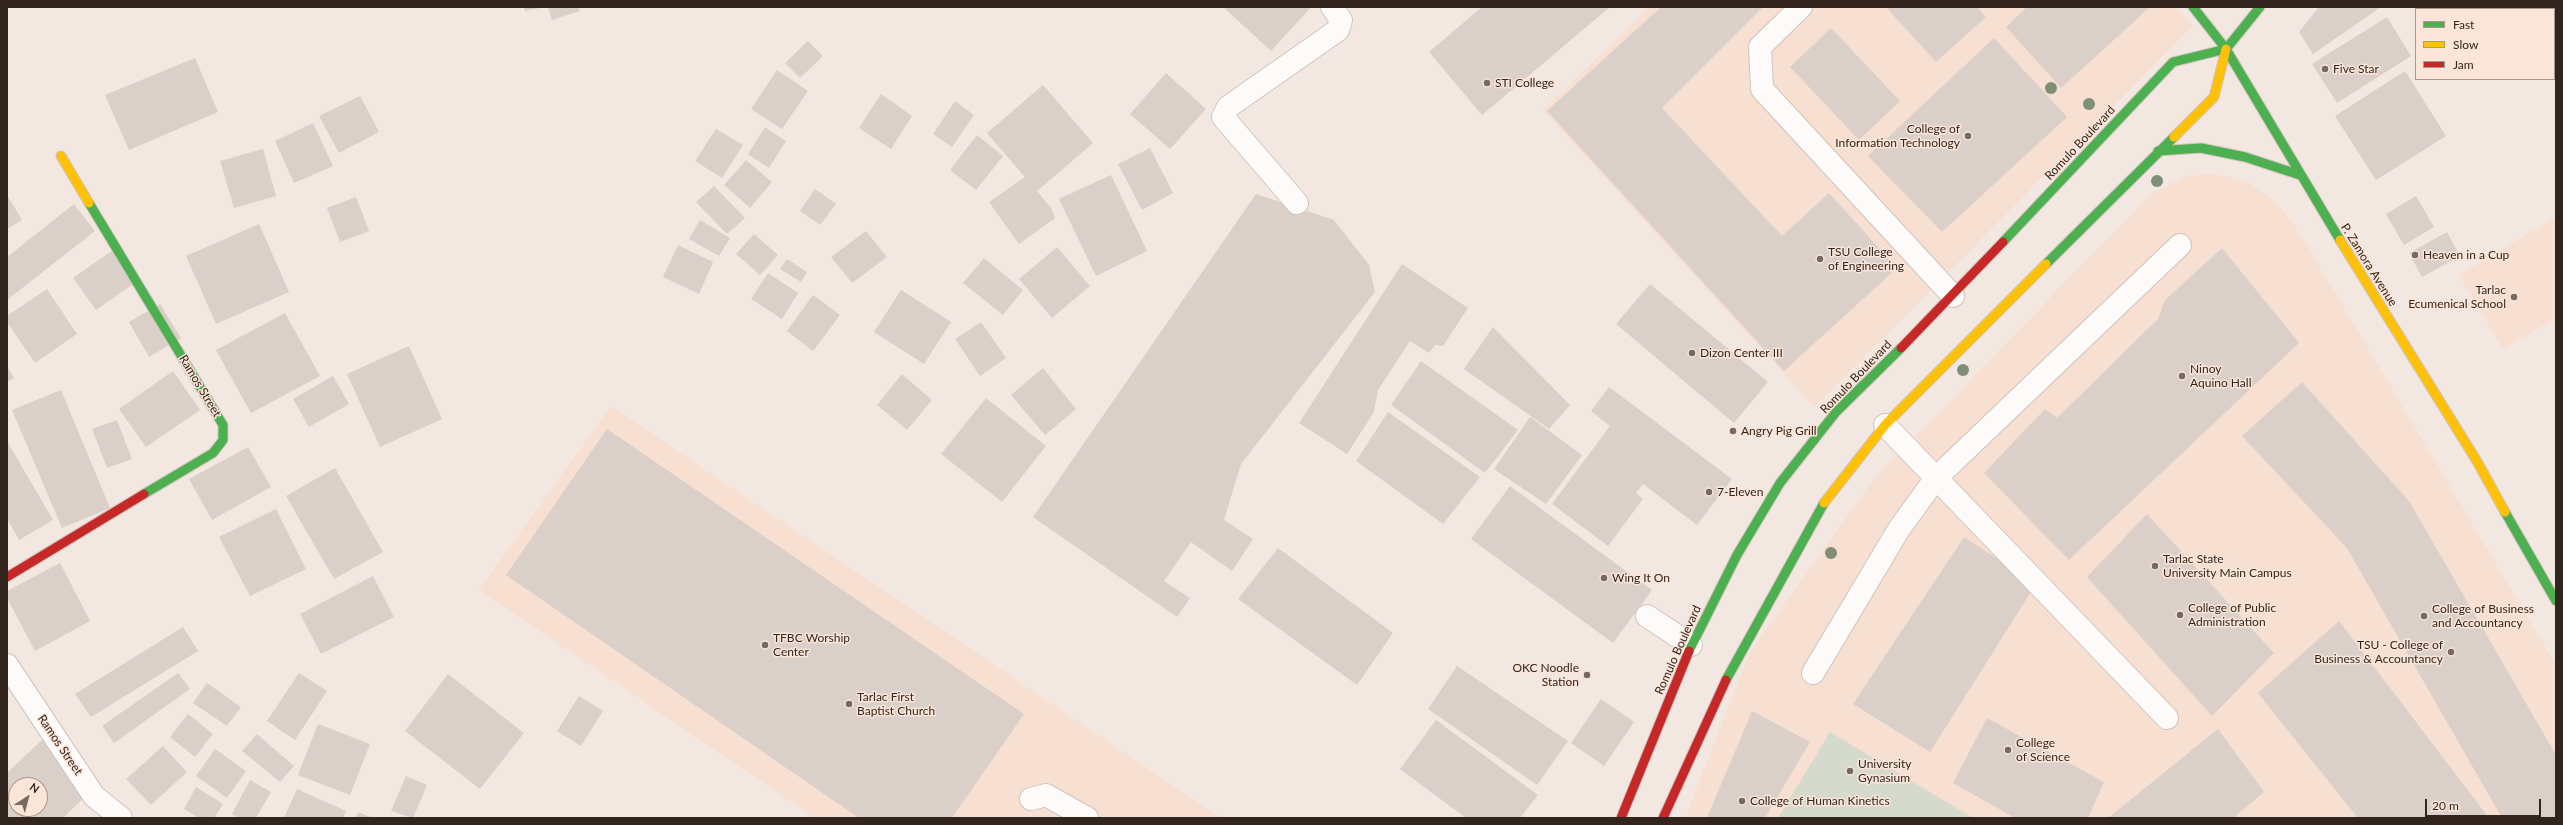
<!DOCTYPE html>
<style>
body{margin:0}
#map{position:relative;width:2563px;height:825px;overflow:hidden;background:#f3e7e1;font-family:Lato,sans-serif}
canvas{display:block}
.frame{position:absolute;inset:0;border:8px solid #32251d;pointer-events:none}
.legend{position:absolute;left:2415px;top:8px;width:140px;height:72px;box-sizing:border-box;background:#fbe5d9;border:1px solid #ab988e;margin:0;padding:5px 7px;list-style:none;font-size:12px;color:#32251d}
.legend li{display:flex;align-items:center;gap:8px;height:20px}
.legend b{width:20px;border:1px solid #ab988e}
.north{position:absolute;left:8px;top:777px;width:40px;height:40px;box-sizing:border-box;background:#fbe5d9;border:1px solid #ab988e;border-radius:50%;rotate:36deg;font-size:11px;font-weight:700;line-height:16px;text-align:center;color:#32251d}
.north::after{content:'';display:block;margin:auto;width:14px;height:18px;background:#766962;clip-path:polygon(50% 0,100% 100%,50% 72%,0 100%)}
.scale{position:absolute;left:2425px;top:799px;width:116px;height:18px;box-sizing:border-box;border:2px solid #32251d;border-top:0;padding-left:5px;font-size:12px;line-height:14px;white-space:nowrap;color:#32251d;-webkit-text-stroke:3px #fbe5d9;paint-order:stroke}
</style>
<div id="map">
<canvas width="2563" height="825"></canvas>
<div class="frame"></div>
<ul class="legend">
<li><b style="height:5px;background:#4caf50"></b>Fast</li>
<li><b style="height:5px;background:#ffc107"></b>Slow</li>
<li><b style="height:5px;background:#c62828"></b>Jam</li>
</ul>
<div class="north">N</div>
<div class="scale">20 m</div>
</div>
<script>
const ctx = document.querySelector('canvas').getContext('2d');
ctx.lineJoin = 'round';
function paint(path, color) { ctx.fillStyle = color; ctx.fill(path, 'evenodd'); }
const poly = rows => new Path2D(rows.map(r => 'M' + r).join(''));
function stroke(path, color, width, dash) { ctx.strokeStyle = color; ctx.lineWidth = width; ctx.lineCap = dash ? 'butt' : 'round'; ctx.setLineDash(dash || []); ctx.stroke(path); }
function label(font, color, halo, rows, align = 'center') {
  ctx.font = font + ' Lato,sans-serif'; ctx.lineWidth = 3; ctx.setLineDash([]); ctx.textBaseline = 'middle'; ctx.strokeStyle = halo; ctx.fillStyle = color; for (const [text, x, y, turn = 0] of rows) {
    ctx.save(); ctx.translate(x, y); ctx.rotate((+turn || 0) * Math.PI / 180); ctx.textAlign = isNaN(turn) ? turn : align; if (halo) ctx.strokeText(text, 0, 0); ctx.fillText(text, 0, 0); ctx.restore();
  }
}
paint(poly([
 [1650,7,2176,7,2193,26,1814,407,1543,110],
 [2208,174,2226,176,2247,182,2276,202,2299,232,2556,665,2556,818,1685,818,1750,652,1874,479,2152,193,2187,176],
 [2556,217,2556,318,2503,349,2459,275],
 [611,406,1221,818,815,818,479,590]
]), '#f7e0d2');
paint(poly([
 [1830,732,1973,818,1778,818]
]), '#d5dacd');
paint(poly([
 [524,7,540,7,540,8,525,11],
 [548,7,578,7,580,11,552,20],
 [1223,7,1311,7,1271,51],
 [1482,7,1610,7,1482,115,1429,52],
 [1661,7,1763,7,1662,108,1782,236,1829,193,1897,268,1784,371,1547,111],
 [1886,7,1977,7,1986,17,1936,62],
 [2027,7,2150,7,2061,88,2006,27],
 [2319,7,2381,7,2313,54,2299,32],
 [2387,17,2411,56,2337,103,2312,64],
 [1831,28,1900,101,1859,140,1790,67],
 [1994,38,2067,117,1942,232,1868,156],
 [808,41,823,56,800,78,785,63],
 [195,58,218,112,129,150,105,95],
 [777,70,808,91,782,129,751,109],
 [2405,71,2446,136,2376,180,2335,116],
 [1166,73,1206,109,1170,149,1130,114],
 [1043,85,1093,143,1037,191,987,133],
 [881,94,912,116,891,149,859,128],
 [360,96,379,132,339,153,319,116],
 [955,101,974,115,952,147,933,134],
 [313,123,333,166,294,183,275,141],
 [765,127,786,141,769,168,748,154],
 [716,129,743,145,722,178,695,161],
 [977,135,1003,156,976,190,950,170],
 [1150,148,1173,193,1142,210,1118,164],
 [263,149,276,196,234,208,220,161],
 [746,160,772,182,750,208,724,185],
 [1111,175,1147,251,1096,276,1059,199],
 [1025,177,1051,208,1055,218,1019,244,989,202],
 [714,186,745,218,727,234,696,202],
 [815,189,836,204,820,225,800,211],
 [1256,194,1334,220,1369,265,1375,292,1241,464,1224,520,1253,539,1232,571,1191,542,1164,581,1190,598,1177,617,1033,517],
 [7,195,22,220,7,229],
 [2416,196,2434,227,2404,245,2386,214],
 [356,197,369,231,340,242,327,208],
 [74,204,95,231,7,300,7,257],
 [700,220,730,238,719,256,689,239],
 [259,224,289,292,216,324,186,256],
 [866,231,887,257,852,283,831,257],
 [2447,232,2460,256,2422,277,2409,253],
 [754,234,778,255,760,275,736,254],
 [678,245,713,262,699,294,663,277],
 [1057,247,1090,286,1052,318,1019,279],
 [2222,248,2299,343,2069,560,1984,473,2045,409,2057,418,2158,319,2165,300],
 [113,250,136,282,96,310,73,278],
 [984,258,1023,290,1003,315,963,283],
 [787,259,807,272,801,282,780,269],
 [1402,264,1468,308,1443,346,1435,345,1429,353,1410,341,1378,390,1374,412,1347,454,1299,423],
 [768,273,798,293,782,319,751,299],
 [1650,284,1768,382,1734,423,1616,324],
 [47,289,77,334,35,363,7,322,7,316],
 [901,290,951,322,924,364,874,332],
 [813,295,840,315,813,351,787,331],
 [160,304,181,338,149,357,129,322],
 [285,313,320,376,251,413,216,350],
 [981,322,1006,358,980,376,955,339],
 [1493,327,1570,405,1549,429,1464,369],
 [409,346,442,419,380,447,347,374],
 [1421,361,1518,430,1485,473,1391,405],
 [7,366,14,378,7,382],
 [1043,368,1076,409,1045,435,1011,395],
 [173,371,200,410,146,447,119,409],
 [902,374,932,400,907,430,877,405],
 [333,376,349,404,309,427,293,399],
 [2302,382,2409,501,2556,755,2556,818,2502,818,2347,548,2242,436],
 [1609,387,1732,479,1697,525,1643,484,1636,493,1643,499,1608,546,1552,504,1610,426,1591,411],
 [61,390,110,508,62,528,12,410],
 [986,398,1046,446,1002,502,941,454],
 [1388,412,1480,477,1443,524,1356,461],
 [1530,417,1582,455,1546,504,1494,469],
 [117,420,132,459,107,468,92,429],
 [607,429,1024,714,952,818,859,818,506,575],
 [7,441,53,520,19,540,7,519],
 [248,447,271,487,212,520,189,479],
 [335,468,383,552,334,579,286,496],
 [1510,486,1652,590,1613,643,1471,539],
 [276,509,306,569,250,596,219,537],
 [2147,514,2274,653,2212,716,2087,577],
 [1964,537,2036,584,1930,752,1853,704],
 [1278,548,1393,633,1357,685,1238,599],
 [60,563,90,621,35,651,7,598,7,591],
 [373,576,394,617,321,654,300,614],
 [2339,621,2489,818,2358,818,2258,693],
 [183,627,198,651,91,717,75,694],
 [1457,666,1568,741,1537,785,1428,709],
 [178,673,190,689,114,743,102,726],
 [299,673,327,691,295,740,267,721],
 [448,674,524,733,480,789,405,731],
 [207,683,241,707,227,726,193,703],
 [579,696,603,711,581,746,557,731],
 [1601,699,1634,722,1604,766,1571,743],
 [1752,711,1810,742,1765,818,1707,818],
 [188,714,213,734,195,757,170,737],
 [1987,718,2104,782,2088,818,2015,818,1953,783],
 [1436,720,1538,795,1520,818,1466,818,1400,769],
 [318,724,370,744,350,795,298,775],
 [2218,729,2264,792,2233,818,2108,818],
 [257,734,294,766,280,782,242,751],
 [44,738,93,789,63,818,7,818,7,773],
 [16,785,40,785,40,809,16,809],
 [163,746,187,772,151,805,126,779],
 [215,749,246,771,227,798,196,776],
 [406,776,427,785,413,818,391,811],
 [250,780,271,792,256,818,240,818,232,814],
 [196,787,223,804,214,818,199,818,184,809],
 [297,789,346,811,343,818,284,818],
 [358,812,373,818,356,818]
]), '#dacfc9');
const lane = poly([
 [1801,7,1760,47,1762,89,1953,296],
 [1885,425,2167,718],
 [1647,616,1691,645],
 [1813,673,1899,529,1936,478,2180,245],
 [1031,799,1046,795,1087,818]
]);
const street = poly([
 [1297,203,1223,117,1228,107,1338,30,1341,20,1332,7],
 [7,665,94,796,121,818]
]);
const fast = poly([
 [2193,7,2226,49,2260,7],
 [2226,49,2340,240],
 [2158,151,2201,148,2245,157,2300,175],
 [89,203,223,425,223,440,213,453,144,494],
 [2003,242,2173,62,2226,49],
 [2046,264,2174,137],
 [2505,512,2556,601],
 [1689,651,1737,555,1780,483,1836,412,1901,348],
 [1726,680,1824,503]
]);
const slow = poly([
 [2174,137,2214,97,2226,49],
 [61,156,89,203],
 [2340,240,2478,463,2505,512],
 [1824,503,1885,425,2046,264]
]);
const jam = poly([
 [1901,348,2003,242],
 [7,577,144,494],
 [1621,818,1689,651],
 [1663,818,1726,680]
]);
stroke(lane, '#d0c4bd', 24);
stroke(street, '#d0c4bd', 24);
stroke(fast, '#d0c4bd', 11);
stroke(slow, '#d0c4bd', 11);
stroke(jam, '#d0c4bd', 11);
stroke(lane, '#fdfbfa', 22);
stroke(street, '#fdfbfa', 22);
stroke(fast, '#4caf50', 9);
stroke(slow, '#ffc107', 9);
stroke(jam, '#c62828', 9);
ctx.fillStyle = '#7f8e78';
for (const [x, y] of [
 [2051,88],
 [2089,104],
 [2157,181],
 [1963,370],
 [1831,553]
]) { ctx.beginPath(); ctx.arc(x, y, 6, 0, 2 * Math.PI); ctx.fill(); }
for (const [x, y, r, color] of [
 [2325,69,4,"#766962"],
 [1487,83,4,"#766962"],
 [1968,136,4,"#766962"],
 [2415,255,4,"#766962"],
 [1820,259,4,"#766962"],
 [2514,297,4,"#766962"],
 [1692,353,4,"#766962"],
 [2182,376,4,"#766962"],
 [1733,431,4,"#766962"],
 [1709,492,4,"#766962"],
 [2155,566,4,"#766962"],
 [1604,578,4,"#766962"],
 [2180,615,4,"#766962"],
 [2424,616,4,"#766962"],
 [765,645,4,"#766962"],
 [2451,652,4,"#766962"],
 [1587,675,4,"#766962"],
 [849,704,4,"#766962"],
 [2008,750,4,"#766962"],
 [1850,771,4,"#766962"],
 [1742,801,4,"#766962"]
]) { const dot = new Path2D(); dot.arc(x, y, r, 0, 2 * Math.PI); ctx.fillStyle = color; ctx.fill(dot); stroke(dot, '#fbe5d9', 1.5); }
label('12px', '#32251d', '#fbe5d9', [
 ["Five Star",2333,69],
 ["STI College",1495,83],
 ["College of",1960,129,"right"],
 ["Information Technology",1960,143,"right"],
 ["TSU College",1828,252],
 ["of Engineering",1828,266],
 ["Heaven in a Cup",2423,255],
 ["Tarlac",2506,290,"right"],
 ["Ecumenical School",2506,304,"right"],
 ["Dizon Center III",1700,353],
 ["Ninoy",2190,369],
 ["Aquino Hall",2190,383],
 ["Angry Pig Grill",1741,431],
 ["7-Eleven",1717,492],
 ["Tarlac State",2163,559],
 ["University Main Campus",2163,573],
 ["Wing It On",1612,578],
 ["College of Public",2188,608],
 ["Administration",2188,622],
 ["College of Business",2432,609],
 ["and Accountancy",2432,623],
 ["TFBC Worship",773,638],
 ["Center",773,652],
 ["TSU - College of",2443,645,"right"],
 ["Business & Accountancy",2443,659,"right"],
 ["OKC Noodle",1579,668,"right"],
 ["Station",1579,682,"right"],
 ["Tarlac First",857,697],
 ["Baptist Church",857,711],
 ["College",2016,743],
 ["of Science",2016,757],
 ["University",1858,764],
 ["Gynasium",1858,778],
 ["College of Human Kinetics",1750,801]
], 'left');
label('12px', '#32251d', '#fbe5d9', [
 ["Romulo Boulevard",2080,143,-47],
 ["P. Zamora Avenue",2369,265,58],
 ["Romulo Boulevard",1856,377,-46],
 ["Ramos Street",200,386,59],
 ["Romulo Boulevard",1678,650,-66],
 ["Ramos Street",60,745,56]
]);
</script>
